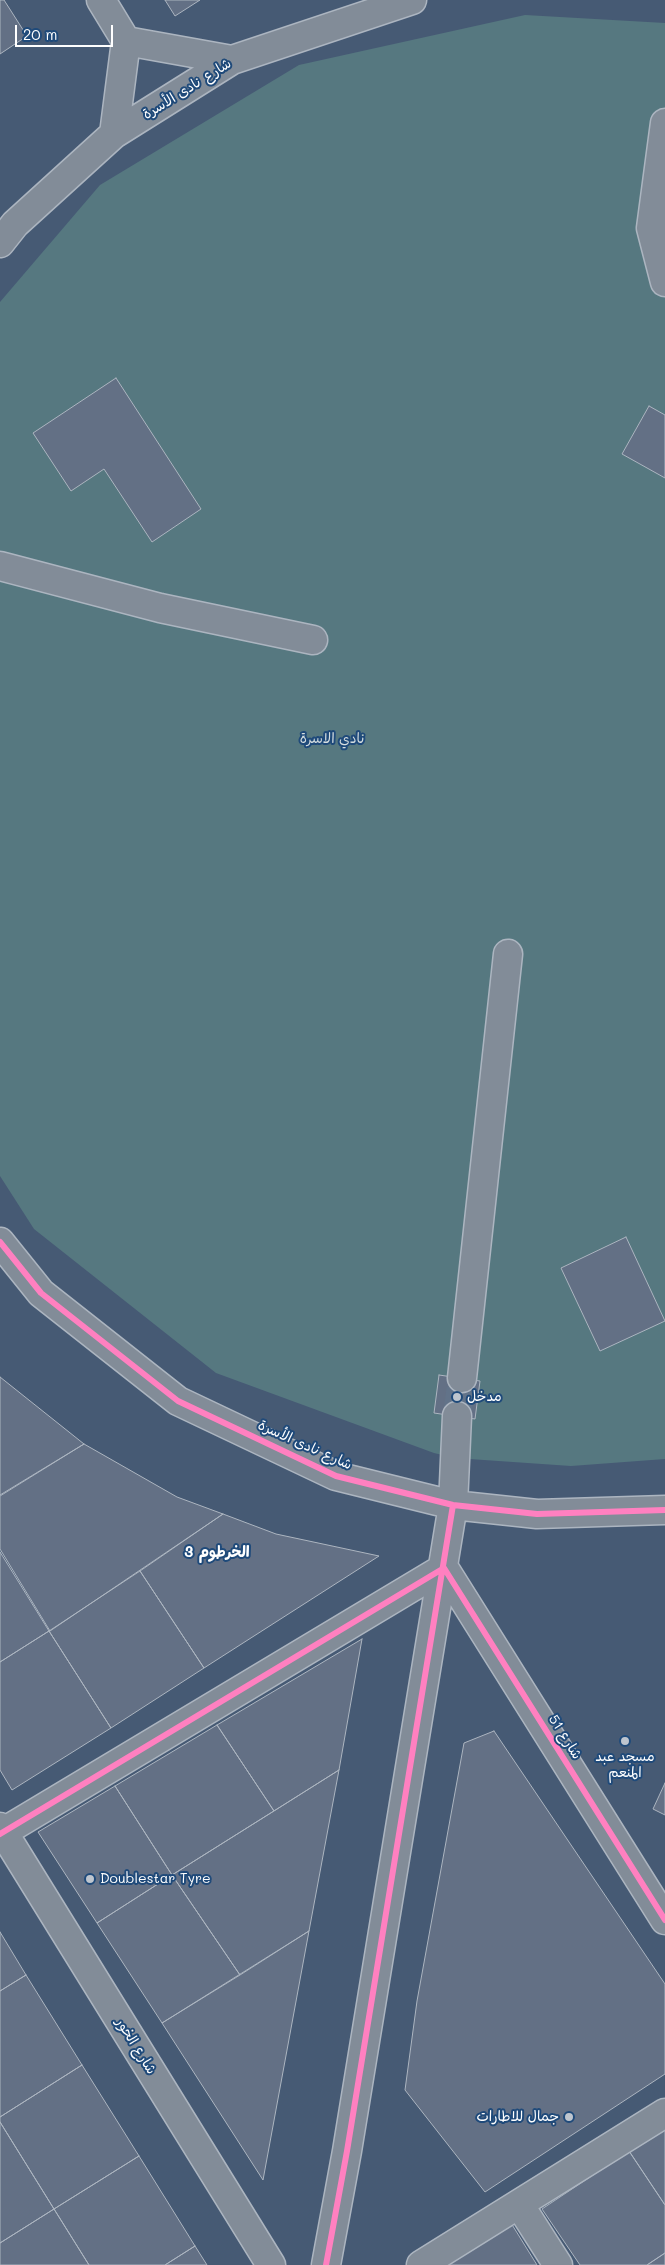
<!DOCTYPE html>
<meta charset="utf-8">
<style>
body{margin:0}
#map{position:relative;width:665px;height:2265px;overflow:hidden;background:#465a74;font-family:Mali,sans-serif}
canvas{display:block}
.scale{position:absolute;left:15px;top:25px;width:98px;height:22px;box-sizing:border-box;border:2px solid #fff;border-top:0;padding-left:6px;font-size:15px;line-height:18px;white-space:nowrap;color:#fff;-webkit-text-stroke:4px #1f4a7a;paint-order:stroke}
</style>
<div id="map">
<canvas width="665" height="2265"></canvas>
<div class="scale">20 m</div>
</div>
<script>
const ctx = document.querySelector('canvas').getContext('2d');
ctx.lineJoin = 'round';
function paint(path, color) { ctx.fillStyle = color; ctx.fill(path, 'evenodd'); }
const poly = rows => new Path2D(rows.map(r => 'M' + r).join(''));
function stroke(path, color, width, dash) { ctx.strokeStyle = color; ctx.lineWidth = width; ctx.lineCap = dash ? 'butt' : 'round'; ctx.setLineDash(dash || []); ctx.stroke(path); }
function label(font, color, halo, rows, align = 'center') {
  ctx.font = font + ' Mali,"Playpen Sans Arabic",sans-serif'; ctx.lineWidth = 4; ctx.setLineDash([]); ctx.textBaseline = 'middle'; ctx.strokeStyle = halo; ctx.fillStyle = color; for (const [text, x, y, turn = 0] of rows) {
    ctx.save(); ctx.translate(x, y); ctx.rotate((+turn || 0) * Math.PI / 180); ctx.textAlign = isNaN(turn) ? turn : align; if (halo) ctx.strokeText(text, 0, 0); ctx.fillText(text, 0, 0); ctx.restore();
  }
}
paint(poly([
 [525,15,665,23,665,1459,571,1466,455,1458,434,1453,216,1373,34,1229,0,1176,0,302,100,185,299,65]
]), '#567880');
const building = poly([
 [0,0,4,0,27,36,0,54,0,0],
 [165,0,200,0,175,16,165,0],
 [116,378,201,509,152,542,104,469,71,491,33,433,116,378],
 [649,406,665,415,665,478,622,454,649,406],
 [626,1237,665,1321,600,1351,561,1268,626,1237],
 [439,1375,480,1381,475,1419,434,1413,439,1375],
 [0,1377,84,1444,0,1495,0,1377],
 [84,1444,177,1497,223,1514,50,1631,0,1549,0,1496,84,1444],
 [223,1514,276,1534,379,1556,204,1668,140,1571,223,1514],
 [0,1552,49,1631,0,1662,0,1552],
 [140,1571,204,1668,111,1728,49,1631,140,1571],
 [49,1631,111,1728,12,1790,0,1770,0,1662,49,1631],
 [362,1639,339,1770,274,1811,217,1725,362,1639],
 [217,1725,274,1811,172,1875,115,1786,217,1725],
 [494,1731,665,1984,665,2074,485,2192,405,2090,417,2001,464,1743,494,1731],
 [339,1770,309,1931,240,1975,172,1875,339,1770],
 [665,1783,665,1815,653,1809,665,1783],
 [115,1786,172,1875,97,1923,38,1832,115,1786],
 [172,1875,240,1975,162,2023,97,1923,172,1875],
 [309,1931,263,2180,162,2023,309,1931],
 [0,1932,26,1975,0,1991,0,1932],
 [26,1975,82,2065,0,2117,0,1991,26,1975],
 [82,2065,139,2156,54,2209,0,2122,0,2117,82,2065],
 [0,2122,54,2209,0,2243,0,2122],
 [665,2127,665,2205,629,2151,665,2127],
 [629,2151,665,2205,665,2253,647,2265,580,2265,542,2209,629,2151],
 [139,2156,195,2246,165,2265,89,2265,54,2209,139,2156],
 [54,2209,89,2265,0,2265,0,2243,54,2209],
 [511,2223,537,2265,445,2265,511,2223],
 [195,2246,207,2265,165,2265,195,2246],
 [665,2253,665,2265,647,2265,665,2253]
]);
paint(building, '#637085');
stroke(building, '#acb5c0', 1);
stroke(poly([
 [457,1416,462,1378]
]), '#627389', 28, [28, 14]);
const minor = poly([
 [101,0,126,41,114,134],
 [126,41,232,60],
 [665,123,651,228,665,282],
 [0,243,15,224,114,134,232,60,412,0],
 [0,566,160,608,313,640],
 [0,1242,41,1293,178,1401,336,1476,453,1505,537,1514,665,1510],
 [462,1378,508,954],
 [0,1827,271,2265],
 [0,1834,444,1568,665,1920],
 [519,2204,558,2265],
 [326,2265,347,2151,453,1505,457,1416],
 [421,2265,665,2113]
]);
stroke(minor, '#acb5c0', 31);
stroke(minor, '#828c98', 28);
stroke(poly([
 [0,1242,41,1293,178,1401,336,1476,453,1505,537,1514,665,1510],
 [0,1834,444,1568,665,1920],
 [326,2265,347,2151,453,1505]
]), '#ff80c0', 6);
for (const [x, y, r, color] of [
 [457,1397,5,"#bec5ce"],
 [625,1741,5,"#bec5ce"],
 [90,1879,5,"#bec5ce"],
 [569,2117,5,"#bec5ce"]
]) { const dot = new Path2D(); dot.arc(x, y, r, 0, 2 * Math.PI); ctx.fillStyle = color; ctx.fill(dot); stroke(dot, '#1f4a7a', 2); }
label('14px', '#fff', '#1f4a7a', [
 ["شارع نادى الأسرة",187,89,-32],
 ["شارع نادى الأسرة",305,1445,24],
 ["شارع 51",565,1737,58],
 ["شارع الخور",136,2046,58]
]);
label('14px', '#d6dee0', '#1f4a7a', [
 ["نادي الاسرة",332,739]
]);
label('14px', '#fff', '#1f4a7a', [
 ["مدخل",467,1397],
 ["مسجد عبد",625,1757,"center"],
 ["المنعم",625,1773,"center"],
 ["Doublestar Tyre",100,1879],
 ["جمال للاطارات",559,2117,"right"]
], 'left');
label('bold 15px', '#fff', '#1f4a7a', [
 ["الخرطوم 3",217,1552]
]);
</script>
